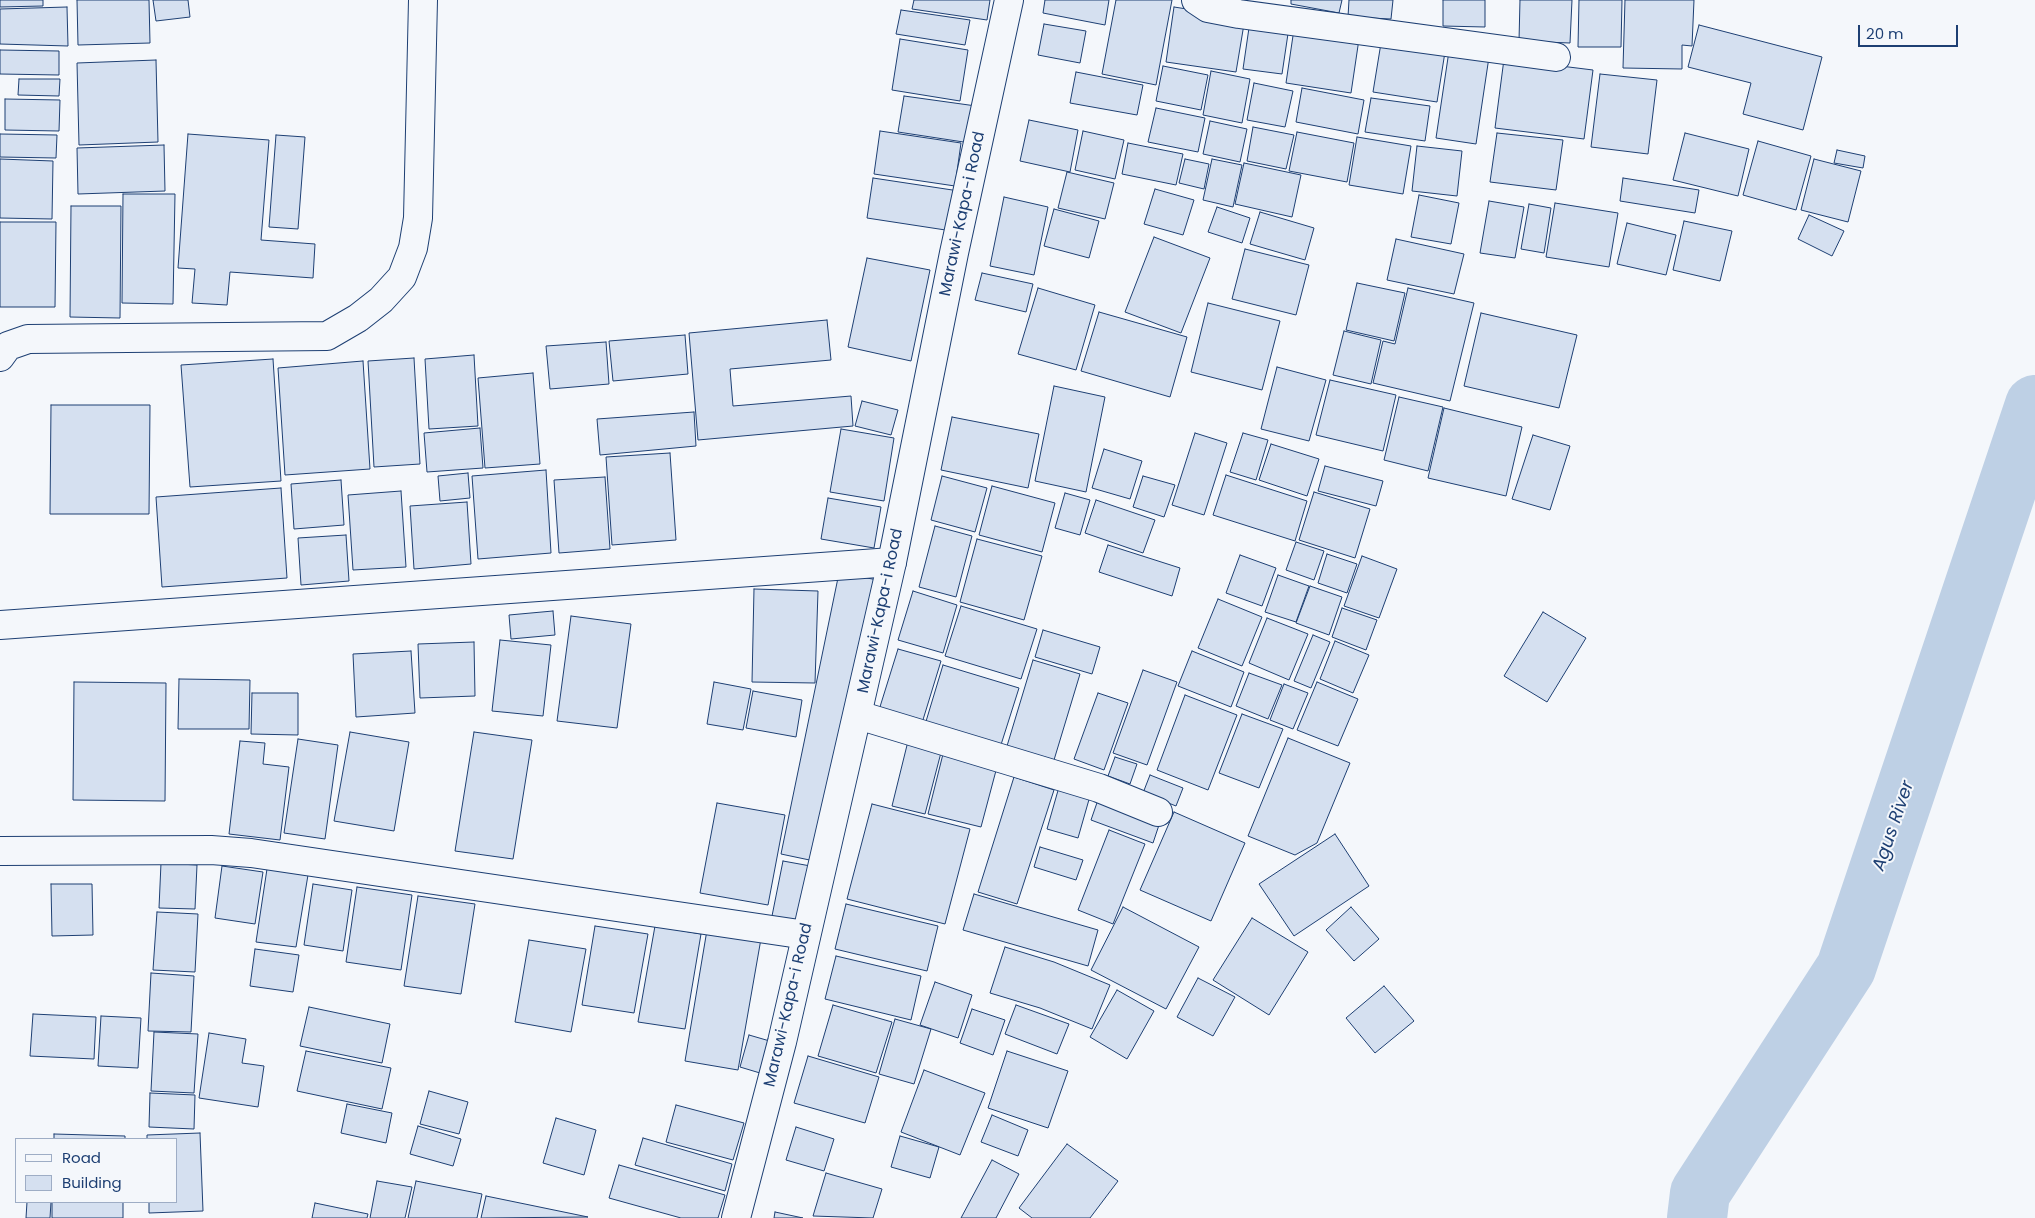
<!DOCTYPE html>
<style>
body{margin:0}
#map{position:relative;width:2035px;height:1218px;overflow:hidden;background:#f4f7fb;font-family:Poppins,sans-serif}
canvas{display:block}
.legend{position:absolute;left:15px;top:1138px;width:162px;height:65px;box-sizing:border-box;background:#f4f7fb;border:1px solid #9eadc5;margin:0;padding:6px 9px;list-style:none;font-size:15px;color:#1d3f73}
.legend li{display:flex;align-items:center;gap:10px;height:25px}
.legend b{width:25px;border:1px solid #9eadc5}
.scale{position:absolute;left:1858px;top:25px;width:100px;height:22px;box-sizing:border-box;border:2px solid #1d3f73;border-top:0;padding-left:6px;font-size:15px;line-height:18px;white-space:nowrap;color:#1d3f73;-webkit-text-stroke:4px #f4f7fb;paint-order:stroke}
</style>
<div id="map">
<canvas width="2035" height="1218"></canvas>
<ul class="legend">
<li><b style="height:6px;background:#f4f7fb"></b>Road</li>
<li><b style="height:14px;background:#d5e0f0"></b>Building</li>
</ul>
<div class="scale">20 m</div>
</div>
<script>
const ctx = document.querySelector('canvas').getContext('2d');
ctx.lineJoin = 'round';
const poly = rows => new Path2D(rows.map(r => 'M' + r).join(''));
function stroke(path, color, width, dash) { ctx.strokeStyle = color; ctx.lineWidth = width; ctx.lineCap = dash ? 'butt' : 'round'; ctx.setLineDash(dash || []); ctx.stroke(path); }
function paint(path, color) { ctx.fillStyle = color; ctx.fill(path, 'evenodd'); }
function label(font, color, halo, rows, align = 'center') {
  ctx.font = font + ' Poppins,sans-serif'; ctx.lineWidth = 4; ctx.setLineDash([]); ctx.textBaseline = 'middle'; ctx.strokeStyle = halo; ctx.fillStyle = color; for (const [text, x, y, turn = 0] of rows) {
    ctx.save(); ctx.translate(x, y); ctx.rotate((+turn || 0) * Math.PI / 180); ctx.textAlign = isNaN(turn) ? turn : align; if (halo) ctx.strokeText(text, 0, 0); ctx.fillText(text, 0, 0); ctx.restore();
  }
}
stroke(poly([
 [1697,1218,1700,1193,1846,968,2035,405]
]), '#bed0e5', 60);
const building = poly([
 [0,0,43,0,43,6,0,7,0,0],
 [77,0,149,0,150,43,78,45,77,0],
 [153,0,188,0,190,17,156,21,153,0],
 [914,0,990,0,987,20,912,9,914,0],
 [1045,0,1109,0,1105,25,1043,13,1045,0],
 [1116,0,1172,0,1156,85,1102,74,1116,0],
 [1291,0,1342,0,1339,13,1291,4,1291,0],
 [1349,0,1393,0,1391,19,1348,17,1349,0],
 [1443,0,1485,0,1485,27,1443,26,1443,0],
 [1520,0,1572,0,1570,43,1519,41,1520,0],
 [1579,0,1622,0,1621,47,1578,47,1579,0],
 [1625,0,1694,0,1692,46,1682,45,1682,69,1623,68,1625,0],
 [67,7,68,46,0,44,0,9,67,7],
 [1174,7,1245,18,1236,72,1166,62,1174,7],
 [901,10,970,20,965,45,896,34,901,10],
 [1250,21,1289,27,1282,74,1243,69,1250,21],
 [1044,24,1086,31,1080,63,1038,55,1044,24],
 [1699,25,1822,57,1803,130,1743,114,1751,83,1688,67,1699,25],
 [1294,29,1359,39,1351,93,1286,83,1294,29],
 [900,39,968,50,960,101,892,90,900,39],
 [1381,43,1445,52,1437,102,1373,92,1381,43],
 [0,50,59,51,59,75,0,74,0,50],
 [1449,51,1489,57,1476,144,1436,138,1449,51],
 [1504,59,1593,70,1584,139,1495,128,1504,59],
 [156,60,158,142,79,145,77,63,156,60],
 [1163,66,1208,75,1201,110,1156,101,1163,66],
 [1211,71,1250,79,1242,123,1203,115,1211,71],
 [1076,72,1143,85,1137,115,1070,103,1076,72],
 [1600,74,1657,80,1648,154,1591,147,1600,74],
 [19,79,60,79,59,96,18,95,19,79],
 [1254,83,1293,91,1285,127,1247,120,1254,83],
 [1302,88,1364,100,1358,134,1296,122,1302,88],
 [904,96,976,106,970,143,898,132,904,96],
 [1371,98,1430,106,1425,141,1365,132,1371,98],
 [5,99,60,100,59,131,5,130,5,99],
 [1156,108,1205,118,1198,152,1148,142,1156,108],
 [1029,120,1078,130,1070,172,1020,161,1029,120],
 [1210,121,1247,129,1240,162,1203,154,1210,121],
 [1253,127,1294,135,1286,169,1247,161,1253,127],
 [880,131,961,143,955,186,874,174,880,131],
 [1083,131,1124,140,1115,179,1075,170,1083,131],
 [1297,132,1354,143,1347,182,1289,171,1297,132],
 [1497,133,1563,140,1556,190,1490,182,1497,133],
 [1685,133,1749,149,1738,196,1673,180,1685,133],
 [0,134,57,135,56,158,0,157,0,134],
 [188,134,269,140,261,240,315,244,313,278,230,272,227,305,192,303,195,269,178,268,188,134],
 [276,135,305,137,298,229,269,227,276,135],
 [1357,137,1411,146,1403,194,1349,185,1357,137],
 [1758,141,1811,156,1796,210,1743,195,1758,141],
 [1128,143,1183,154,1176,185,1122,174,1128,143],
 [164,145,165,191,78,194,77,148,164,145],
 [1417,146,1462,151,1457,196,1412,191,1417,146],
 [1837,150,1865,156,1863,168,1834,163,1837,150],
 [0,159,53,161,52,219,0,218,0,159],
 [1185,159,1209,164,1204,189,1179,183,1185,159],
 [1212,159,1242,165,1233,207,1203,200,1212,159],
 [1814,159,1861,171,1848,222,1801,210,1814,159],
 [1244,163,1301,175,1292,217,1235,204,1244,163],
 [1067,172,1114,183,1105,219,1058,208,1067,172],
 [873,178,959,191,952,231,867,218,873,178],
 [1623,178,1699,190,1695,213,1620,201,1623,178],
 [1155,189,1194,200,1183,235,1144,224,1155,189],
 [123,194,175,194,173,304,122,303,123,194],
 [1419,195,1459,203,1451,244,1411,237,1419,195],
 [1004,197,1048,207,1034,275,990,266,1004,197],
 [1489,201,1524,207,1515,258,1480,253,1489,201],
 [1555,203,1618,213,1609,267,1546,257,1555,203],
 [1529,204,1551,208,1544,253,1521,249,1529,204],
 [71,206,121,206,120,318,70,317,71,206],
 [1217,207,1250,218,1242,243,1208,232,1217,207],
 [1054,209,1099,221,1089,258,1044,246,1054,209],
 [1260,212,1314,228,1305,260,1250,244,1260,212],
 [1809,215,1844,231,1832,256,1798,239,1809,215],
 [1684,221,1732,231,1720,281,1673,270,1684,221],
 [0,222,56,222,55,307,0,307,0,222],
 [1627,223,1676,235,1666,275,1617,264,1627,223],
 [1154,237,1210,258,1181,333,1125,312,1154,237],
 [1396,239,1464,254,1454,294,1387,280,1396,239],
 [1245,249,1309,265,1296,315,1232,299,1245,249],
 [867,258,930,270,911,361,848,347,867,258],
 [982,273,1033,284,1026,312,975,300,982,273],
 [1357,283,1405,293,1394,341,1346,330,1357,283],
 [1038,288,1095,305,1076,370,1018,354,1038,288],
 [1408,288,1474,303,1450,401,1373,383,1383,341,1395,344,1408,288],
 [1208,303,1280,321,1262,390,1191,372,1208,303],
 [1099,312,1187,337,1170,397,1081,371,1099,312],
 [1481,313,1577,335,1559,408,1464,386,1481,313],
 [827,320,831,360,730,369,733,406,851,396,853,426,698,440,689,333,827,320],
 [1344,331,1381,340,1371,384,1333,375,1344,331],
 [685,335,688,374,613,381,609,341,685,335],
 [606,342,609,384,550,389,546,346,606,342],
 [474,355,478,426,429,429,425,359,474,355],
 [414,358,420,464,374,467,368,361,414,358],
 [273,359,281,481,190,487,181,365,273,359],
 [363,361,370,469,285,475,278,368,363,361],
 [1277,367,1326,380,1309,441,1261,429,1277,367],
 [533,373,540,464,485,468,478,378,533,373],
 [1330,380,1396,395,1383,451,1316,435,1330,380],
 [1054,386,1105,397,1086,492,1035,481,1054,386],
 [1399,397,1443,407,1428,471,1384,460,1399,397],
 [862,401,898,410,891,435,855,426,862,401],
 [51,405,150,405,149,514,50,514,51,405],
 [1444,408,1522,427,1506,496,1428,478,1444,408],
 [694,412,696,446,600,455,597,419,694,412],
 [952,417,1039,434,1028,488,941,470,952,417],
 [480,428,483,468,427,472,424,433,480,428],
 [841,429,894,438,884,501,830,492,841,429],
 [1195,433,1227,443,1204,515,1172,505,1195,433],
 [1243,433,1268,440,1256,480,1230,472,1243,433],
 [1533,435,1570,446,1550,510,1512,499,1533,435],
 [1271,444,1319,459,1307,496,1259,480,1271,444],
 [1104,449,1142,461,1130,499,1092,488,1104,449],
 [670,453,676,540,612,545,606,457,670,453],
 [1325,466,1383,481,1376,506,1318,491,1325,466],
 [546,470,551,553,478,559,472,476,546,470],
 [468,473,470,498,440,501,438,476,468,473],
 [1226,475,1307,501,1295,541,1213,515,1226,475],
 [942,476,987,488,975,532,931,520,942,476],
 [1143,476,1175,485,1164,517,1133,507,1143,476],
 [605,477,610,549,559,553,554,480,605,477],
 [341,480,344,525,294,529,291,484,341,480],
 [992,486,1055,503,1042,552,979,535,992,486],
 [281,488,287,578,162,587,156,497,281,488],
 [401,491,406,567,353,570,348,495,401,491],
 [1314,492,1370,509,1355,558,1299,540,1314,492],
 [1065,493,1090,500,1080,535,1055,528,1065,493],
 [828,498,881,507,874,548,821,539,828,498],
 [1096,500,1155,520,1143,553,1085,533,1096,500],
 [467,502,471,564,414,569,410,506,467,502],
 [935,526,972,536,956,597,919,587,935,526],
 [346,535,349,581,301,585,298,538,346,535],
 [977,539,1042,556,1024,620,960,602,977,539],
 [1296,542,1324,551,1314,580,1286,570,1296,542],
 [1108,545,1180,568,1172,596,1099,572,1108,545],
 [1327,554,1357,564,1347,593,1318,583,1327,554],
 [1240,555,1276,568,1262,606,1226,593,1240,555],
 [1362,556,1397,569,1379,618,1344,606,1362,556],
 [839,573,878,580,819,862,781,854,839,573],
 [1278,575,1309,586,1296,622,1265,612,1278,575],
 [1310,586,1342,597,1329,635,1296,623,1310,586],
 [754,589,818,591,815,683,752,682,754,589],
 [913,591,957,605,943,653,898,640,913,591],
 [1218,599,1262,617,1242,666,1198,648,1218,599],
 [961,606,1037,629,1021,679,945,656,961,606],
 [1342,608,1377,620,1366,650,1332,637,1342,608],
 [553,611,555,635,511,639,509,615,553,611],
 [1543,612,1586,638,1547,702,1504,676,1543,612],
 [571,616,631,624,617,728,557,721,571,616],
 [1267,618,1308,634,1289,680,1249,663,1267,618],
 [1043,630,1100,647,1092,674,1035,657,1043,630],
 [1313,635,1330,642,1311,688,1294,681,1313,635],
 [500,640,551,645,543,716,492,711,500,640],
 [1335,641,1369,655,1353,693,1320,679,1335,641],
 [474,642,475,696,420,698,418,644,474,642],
 [898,649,941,661,922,723,879,710,898,649],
 [411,651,415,713,356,717,353,654,411,651],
 [1192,651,1244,672,1231,707,1178,686,1192,651],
 [1033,660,1080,674,1054,760,1007,746,1033,660],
 [943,665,1019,688,999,751,924,728,943,665],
 [1143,670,1177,682,1147,765,1113,753,1143,670],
 [1249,673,1282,685,1268,719,1236,706,1249,673],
 [179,679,250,680,249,729,178,729,179,679],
 [74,682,166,683,165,801,73,800,74,682],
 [714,682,751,689,743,730,707,724,714,682],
 [1317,682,1358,699,1338,746,1297,730,1317,682],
 [1284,684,1308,693,1293,729,1270,720,1284,684],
 [753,691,802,700,796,737,746,728,753,691],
 [252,693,298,693,298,735,251,734,252,693],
 [1098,693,1128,703,1104,770,1074,759,1098,693],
 [1185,695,1237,715,1208,790,1157,770,1185,695],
 [1242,714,1283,729,1259,788,1219,773,1242,714],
 [350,732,409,742,394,831,334,821,350,732],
 [474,732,532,740,513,859,455,851,474,732],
 [910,733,944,741,925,814,892,806,910,733],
 [1288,738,1350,763,1317,843,1295,855,1248,836,1288,738],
 [298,739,338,745,325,839,284,833,298,739],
 [240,741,265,743,263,764,289,767,280,840,229,834,240,741],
 [944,750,998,763,981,827,928,814,944,750],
 [1115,757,1137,764,1130,784,1108,776,1115,757],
 [1150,775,1183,788,1176,806,1143,793,1150,775],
 [1014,777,1054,790,1017,904,978,892,1014,777],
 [1061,780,1092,789,1078,838,1047,829,1061,780],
 [1100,794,1162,816,1153,843,1091,820,1100,794],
 [717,803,785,815,768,905,700,893,717,803],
 [872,804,970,829,945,924,847,899,872,804],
 [1174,812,1245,843,1211,921,1140,890,1174,812],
 [1109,830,1145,844,1113,924,1078,910,1109,830],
 [1335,834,1369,886,1294,936,1259,884,1335,834],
 [1040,847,1083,860,1076,880,1034,867,1040,847],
 [783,861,816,867,805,927,771,921,783,861],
 [161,863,197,865,195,909,159,908,161,863],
 [222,866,263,872,255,924,215,918,222,866],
 [267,869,308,875,296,947,256,942,267,869],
 [51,884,92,884,93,935,52,936,51,884],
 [313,884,352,890,343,951,304,945,313,884],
 [357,887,412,895,401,970,346,962,357,887],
 [974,894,1098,930,1088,966,963,930,974,894],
 [418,896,475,904,461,994,404,986,418,896],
 [846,904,938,926,927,971,835,949,846,904],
 [1123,907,1199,947,1166,1009,1091,970,1123,907],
 [1351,907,1379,939,1354,961,1326,930,1351,907],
 [157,912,198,914,195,972,153,970,157,912],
 [1252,918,1308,952,1269,1015,1213,980,1252,918],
 [708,924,762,933,738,1070,685,1061,708,924],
 [595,926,648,934,634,1013,582,1005,595,926],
 [655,926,701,934,685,1029,638,1022,655,926],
 [529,940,586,949,571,1032,515,1022,529,940],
 [1005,947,1054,962,1110,985,1092,1029,1040,1008,990,993,1005,947],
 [255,949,299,955,293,992,250,986,255,949],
 [836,956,921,976,911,1020,825,999,836,956],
 [151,973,194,976,191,1032,148,1031,151,973],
 [1198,978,1235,997,1213,1036,1177,1017,1198,978],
 [935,982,972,995,958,1038,920,1025,935,982],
 [1384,986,1414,1021,1375,1053,1346,1018,1384,986],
 [1117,990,1154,1011,1127,1059,1090,1037,1117,990],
 [833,1005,892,1022,876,1073,818,1056,833,1005],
 [1016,1005,1069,1024,1057,1054,1005,1034,1016,1005],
 [309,1007,390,1024,382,1063,300,1046,309,1007],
 [972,1009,1005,1020,993,1055,960,1043,972,1009],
 [33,1014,96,1017,94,1059,30,1056,33,1014],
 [101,1016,141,1018,138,1068,98,1066,101,1016],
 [895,1019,931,1029,914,1084,879,1074,895,1019],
 [154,1032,198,1034,194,1093,151,1091,154,1032],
 [209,1033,246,1039,242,1063,264,1066,258,1107,199,1098,209,1033],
 [749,1035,780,1044,770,1076,740,1067,749,1035],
 [306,1051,391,1068,382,1109,297,1091,306,1051],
 [1007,1051,1068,1071,1048,1128,988,1108,1007,1051],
 [808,1056,879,1077,865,1123,794,1103,808,1056],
 [924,1070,985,1093,960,1155,901,1132,924,1070],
 [429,1091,468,1102,459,1134,420,1124,429,1091],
 [150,1093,195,1095,194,1129,149,1127,150,1093],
 [347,1104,392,1113,386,1143,341,1133,347,1104],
 [676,1105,744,1123,733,1160,666,1142,676,1105],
 [992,1115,1028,1130,1018,1156,981,1142,992,1115],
 [556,1118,596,1130,584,1175,543,1163,556,1118],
 [418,1126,461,1139,453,1166,410,1154,418,1126],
 [796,1127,834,1139,824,1171,786,1160,796,1127],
 [200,1133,203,1211,149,1213,149,1202,176,1202,176,1139,147,1139,147,1135,200,1133],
 [54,1134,125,1136,125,1139,54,1139,54,1134],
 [900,1136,939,1147,930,1178,891,1167,900,1136],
 [643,1138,732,1164,725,1191,635,1165,643,1138],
 [1067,1144,1118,1181,1090,1218,1032,1218,1019,1208,1067,1144],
 [992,1160,1019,1174,996,1218,961,1218,992,1160],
 [619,1165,725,1195,718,1218,681,1218,609,1198,619,1165],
 [826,1173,882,1189,873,1218,813,1216,826,1173],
 [377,1181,412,1187,405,1218,370,1218,377,1181],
 [416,1181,482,1194,477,1218,408,1218,416,1181],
 [486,1196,588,1217,481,1218,486,1196],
 [27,1202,51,1202,50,1218,26,1218,27,1202],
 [52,1202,123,1202,123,1218,52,1218,52,1202],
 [315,1203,368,1214,367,1218,312,1218,315,1203],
 [775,1212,803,1218,774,1218,775,1212]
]);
paint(building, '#d5e0f0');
stroke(building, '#1d3f73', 1);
const street = poly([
 [1196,0,1208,8,1239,14,1556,57],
 [0,357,8,346,28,339,327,336,358,318,381,300,402,277,413,248,418,218,423,0],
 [0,625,892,562],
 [858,715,1099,788,1158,812],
 [0,851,211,850,251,853,806,935]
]);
const secondary = poly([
 [736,1218,782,1042,892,562,954,253,1009,0]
]);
stroke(street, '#1d3f73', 30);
stroke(secondary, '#1d3f73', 30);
stroke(street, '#f4f7fb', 28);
stroke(secondary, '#f4f7fb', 28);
label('16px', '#1d3f73', '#f4f7fb', [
 ["Marawi-Kapa-i Road",963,214,-78],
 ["Marawi-Kapa-i Road",881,611,-78],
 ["Marawi-Kapa-i Road",789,1005,-77]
]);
label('italic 18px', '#1d3f73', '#f4f7fb', [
 ["Agus River",1894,826,-71]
]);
</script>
